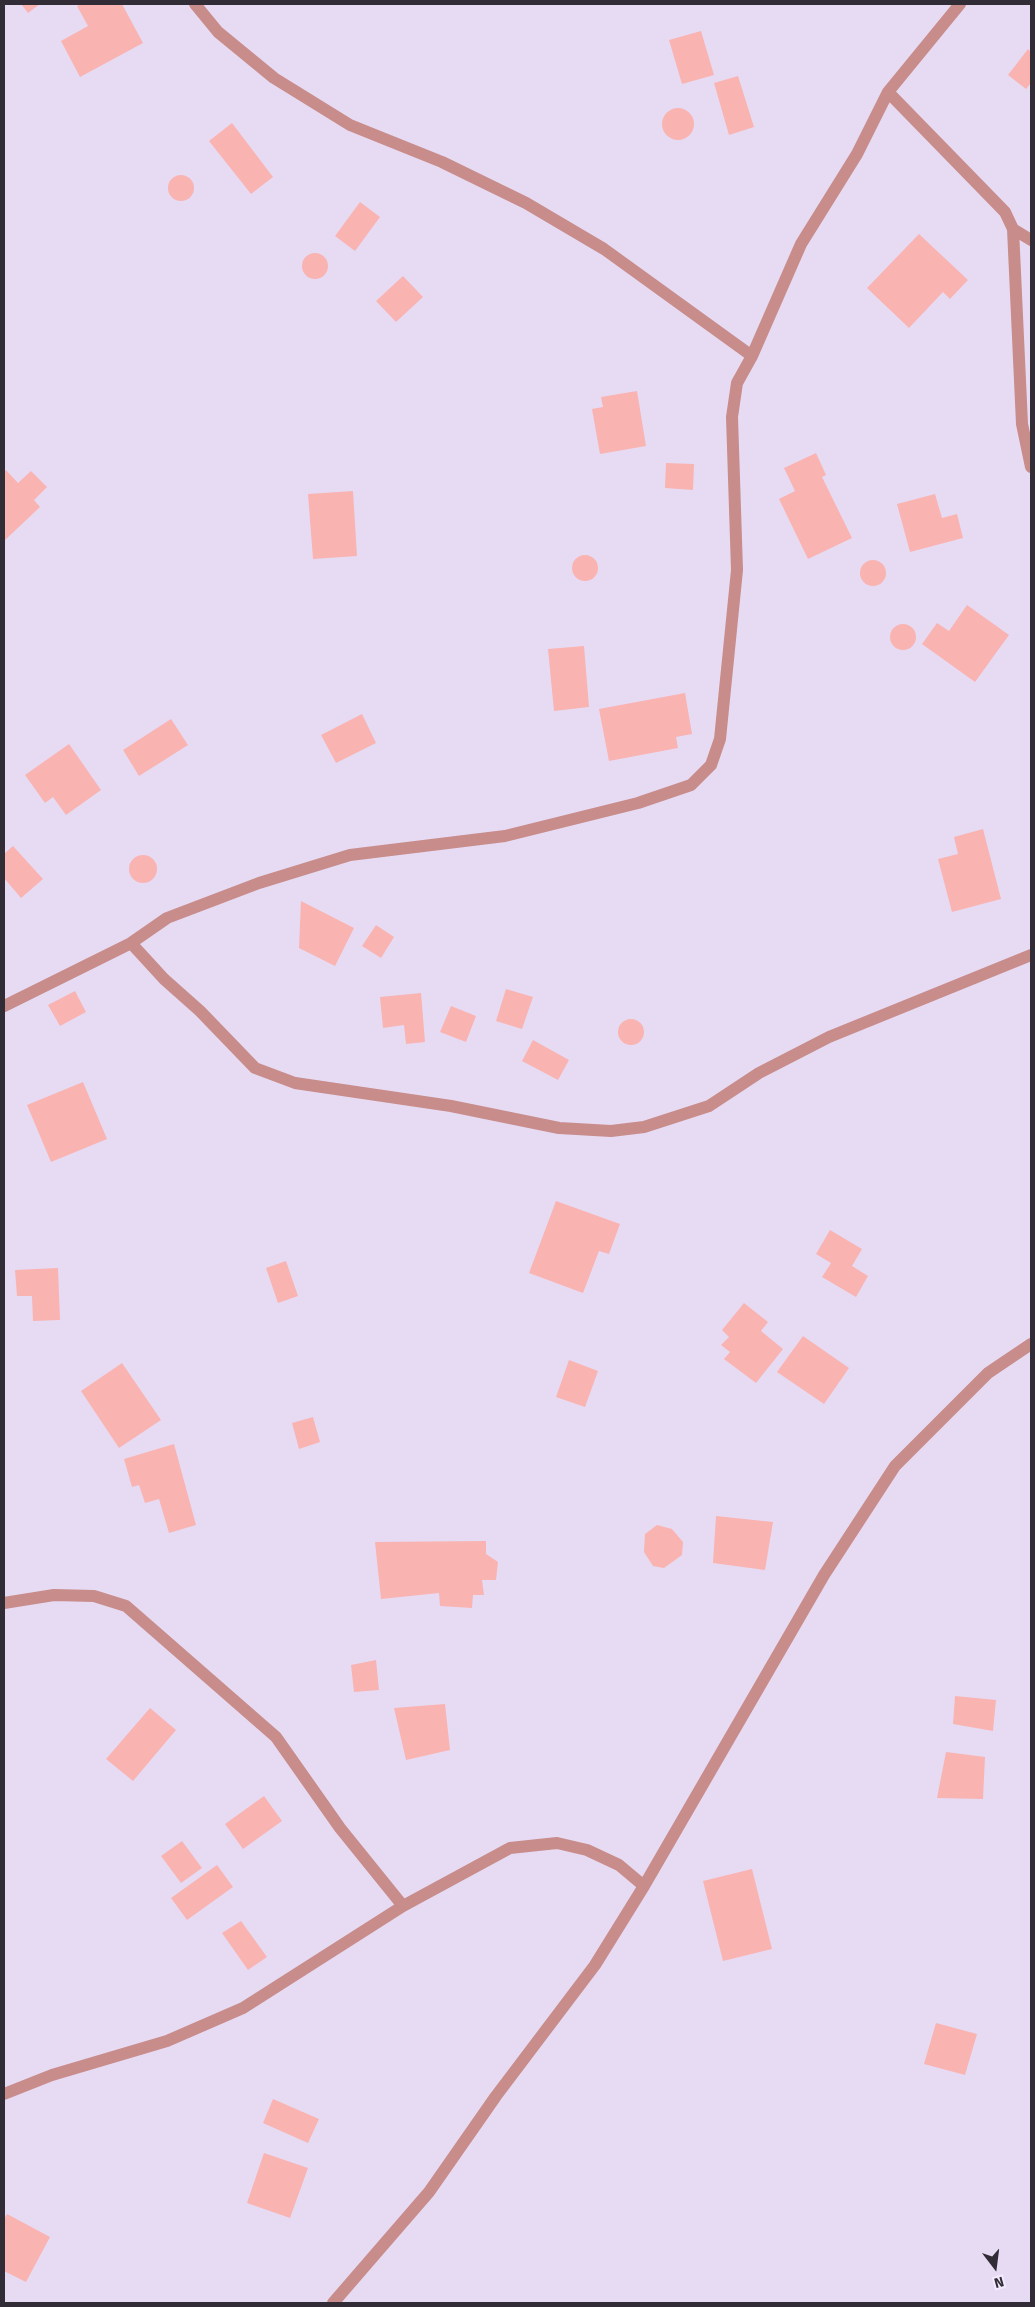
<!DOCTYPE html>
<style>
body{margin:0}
#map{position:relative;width:1035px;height:2307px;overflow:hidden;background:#e7dbf4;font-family:"Fira Sans",sans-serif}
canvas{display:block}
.frame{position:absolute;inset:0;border:5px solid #312c35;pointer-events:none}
.north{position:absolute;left:970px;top:2242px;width:50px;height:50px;-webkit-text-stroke:4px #f3eafd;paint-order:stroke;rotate:165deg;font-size:14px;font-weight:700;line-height:20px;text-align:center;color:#312c35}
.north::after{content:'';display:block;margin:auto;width:18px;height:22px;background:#312c35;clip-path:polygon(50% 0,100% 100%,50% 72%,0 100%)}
</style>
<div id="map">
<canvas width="1035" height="2307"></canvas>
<div class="frame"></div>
<div class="north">N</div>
</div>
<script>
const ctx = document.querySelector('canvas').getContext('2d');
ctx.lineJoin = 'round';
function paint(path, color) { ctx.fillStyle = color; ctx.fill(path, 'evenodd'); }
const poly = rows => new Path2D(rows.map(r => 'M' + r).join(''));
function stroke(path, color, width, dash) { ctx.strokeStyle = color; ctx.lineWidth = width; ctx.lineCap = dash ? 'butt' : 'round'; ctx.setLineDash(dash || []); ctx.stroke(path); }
paint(poly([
 [21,4,40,4,28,13],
 [81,4,122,4,143,43,80,77,61,41,88,26,77,6],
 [701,31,714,75,682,84,669,40],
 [1028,49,1031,52,1031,83,1026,89,1008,75],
 [738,76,754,127,729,135,714,83],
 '662 124a16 16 0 1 1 32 0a16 16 0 1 1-32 0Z',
 [232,123,273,177,251,194,209,141],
 '168 188a13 13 0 1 1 26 0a13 13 0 1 1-26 0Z',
 [360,202,380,217,355,251,335,236],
 [919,234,968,280,950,299,943,292,909,328,867,288],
 '302 266a13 13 0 1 1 26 0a13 13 0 1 1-26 0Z',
 [403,276,423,297,396,322,376,301],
 [637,391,646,446,600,454,592,409,603,407,601,397],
 [816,453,826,475,822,477,852,538,808,559,779,499,795,491,784,468],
 [666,463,694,464,693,490,665,488],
 [6,470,18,483,31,471,47,487,34,500,40,507,4,541,4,473],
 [353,491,357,556,313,559,308,494],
 [935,494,942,518,957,514,963,538,910,552,897,504],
 '572 568a13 13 0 1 1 26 0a13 13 0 1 1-26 0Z',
 '860 573a13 13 0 1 1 26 0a13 13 0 1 1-26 0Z',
 [967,605,1009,635,975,682,922,644,937,623,949,631],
 '890 637a13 13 0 1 1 26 0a13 13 0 1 1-26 0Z',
 [584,646,589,707,554,711,548,649],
 [685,693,692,734,676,737,678,748,609,761,599,709],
 [362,714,376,743,336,763,321,735],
 [171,719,188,745,139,776,123,750],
 [69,744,101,790,66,815,53,797,45,803,25,775],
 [983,829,1001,899,952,912,938,859,958,854,954,837],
 [13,846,43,879,21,898,4,878,4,854],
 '129 869a14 14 0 1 1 28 0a14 14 0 1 1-28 0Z',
 [301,901,354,928,335,966,299,948],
 [376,925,394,937,381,958,362,946],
 [506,989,533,997,522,1029,496,1021],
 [75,991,86,1012,60,1026,48,1005],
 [421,993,425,1042,406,1044,404,1025,383,1028,380,997],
 [451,1006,476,1016,466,1042,440,1032],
 '618 1032a13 13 0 1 1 26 0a13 13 0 1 1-26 0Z',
 [533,1040,569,1060,558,1080,522,1061],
 [83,1082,107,1139,51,1162,27,1105],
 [556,1201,620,1224,609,1254,599,1251,583,1293,529,1273],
 [830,1230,862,1249,852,1266,868,1276,856,1297,822,1277,831,1263,816,1254],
 [286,1261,298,1296,278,1303,266,1268],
 [58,1268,60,1320,33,1321,32,1296,17,1296,15,1270],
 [744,1303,768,1322,761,1331,783,1349,756,1383,724,1359,730,1352,721,1345,729,1337,722,1330],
 [803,1336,849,1368,824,1404,777,1372],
 [569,1360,598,1371,585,1407,556,1397],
 [122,1363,161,1420,119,1448,81,1391],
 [313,1417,320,1442,299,1449,292,1423],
 [174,1444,196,1525,169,1533,159,1499,145,1503,139,1485,132,1487,124,1459],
 [716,1516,773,1522,765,1570,713,1563],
 [657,1525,672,1529,683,1542,682,1555,664,1568,653,1566,644,1552,645,1534],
 [486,1541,486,1554,498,1562,496,1580,482,1580,484,1595,473,1595,472,1608,440,1606,439,1593,381,1599,375,1542],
 [376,1660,379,1690,354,1692,351,1665],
 [955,1696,996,1700,993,1731,953,1724],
 [445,1704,450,1750,406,1760,394,1708],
 [150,1708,176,1730,133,1781,106,1759],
 [946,1752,985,1757,983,1799,937,1798],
 [264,1796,282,1821,243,1849,225,1824],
 [182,1841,202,1868,181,1883,161,1856],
 [217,1865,233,1887,187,1920,171,1898],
 [752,1869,772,1949,723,1961,703,1881],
 [241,1921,267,1957,248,1970,222,1933],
 [936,2023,977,2034,965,2075,924,2064],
 [273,2099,319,2119,308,2143,263,2123],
 [264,2153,308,2168,290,2218,247,2203],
 [7,2214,50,2237,26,2282,4,2271,4,2219]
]), '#f9b3b1');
stroke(poly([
 [195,4,218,32,274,78,350,125,442,162,526,203,604,249,752,356],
 [888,92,1005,212,1013,229,1031,240],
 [1013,229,1022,424,1031,467],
 [131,943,164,979,200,1011,255,1068,295,1083,451,1106,559,1128,611,1131,644,1127,709,1106,759,1073,829,1037,1031,955],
 [4,1006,131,943,167,918,259,883,350,855,505,836,638,803,691,785,711,765,720,739,737,570,732,417,737,383,752,356,801,244,857,154,888,92,960,4],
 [4,1603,54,1595,94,1596,126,1606,276,1737,340,1828,403,1906],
 [4,2094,52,2075,167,2041,243,2008,403,1906,510,1848,557,1843,587,1850,619,1865,644,1886],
 [333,2303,429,2192,496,2096,595,1965,644,1886,824,1575,895,1466,988,1373,1031,1344]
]), '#c88c8a', 12);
</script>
